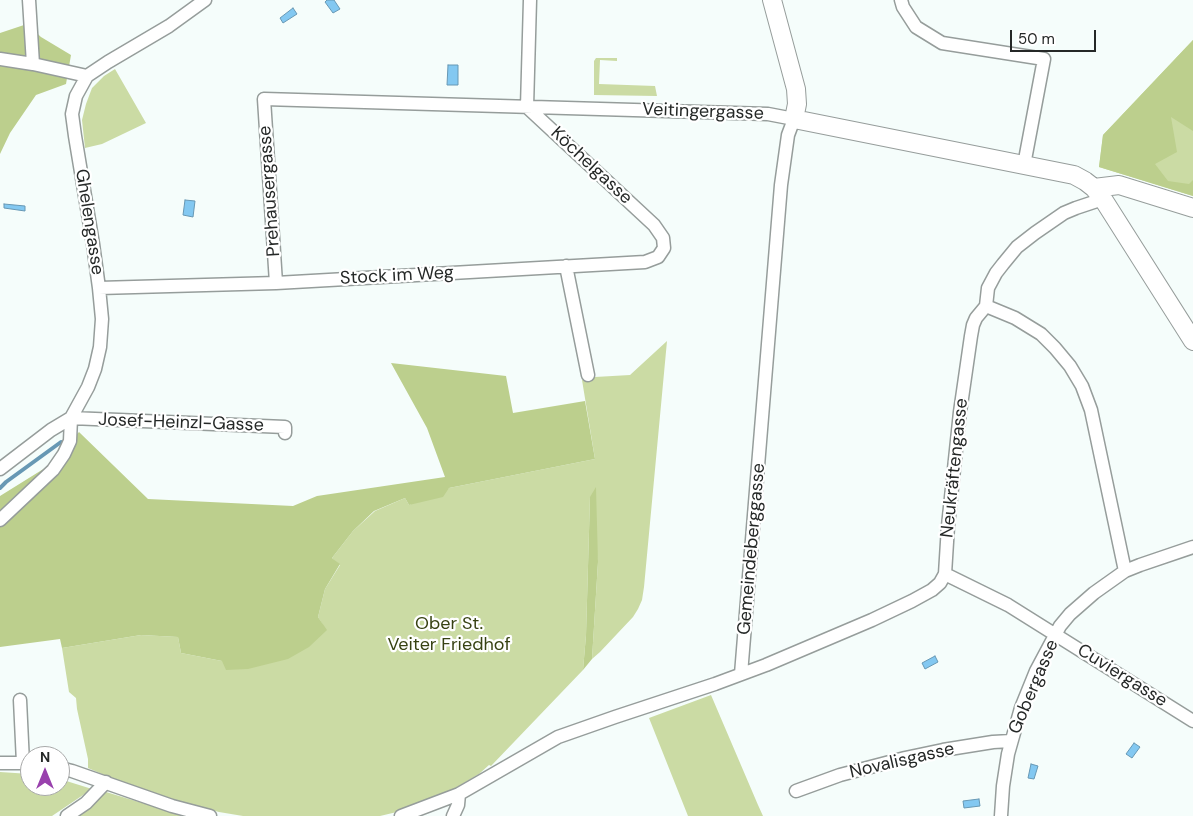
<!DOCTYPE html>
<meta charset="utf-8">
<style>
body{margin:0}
#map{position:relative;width:1193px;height:816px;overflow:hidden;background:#f5fdfb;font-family:"DM Sans",sans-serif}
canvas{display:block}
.north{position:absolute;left:20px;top:746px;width:50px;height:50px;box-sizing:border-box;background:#fff;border:1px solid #a8a9a9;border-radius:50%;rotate:0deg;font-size:14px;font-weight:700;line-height:20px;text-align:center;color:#252827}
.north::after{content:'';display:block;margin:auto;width:18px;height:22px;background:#9941ad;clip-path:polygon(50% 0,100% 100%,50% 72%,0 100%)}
.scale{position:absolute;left:1010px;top:30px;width:86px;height:22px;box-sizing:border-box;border:2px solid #252827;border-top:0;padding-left:6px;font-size:15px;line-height:18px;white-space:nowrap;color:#252827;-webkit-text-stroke:4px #fff;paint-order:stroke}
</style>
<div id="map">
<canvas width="1193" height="816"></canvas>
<div class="north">N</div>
<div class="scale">50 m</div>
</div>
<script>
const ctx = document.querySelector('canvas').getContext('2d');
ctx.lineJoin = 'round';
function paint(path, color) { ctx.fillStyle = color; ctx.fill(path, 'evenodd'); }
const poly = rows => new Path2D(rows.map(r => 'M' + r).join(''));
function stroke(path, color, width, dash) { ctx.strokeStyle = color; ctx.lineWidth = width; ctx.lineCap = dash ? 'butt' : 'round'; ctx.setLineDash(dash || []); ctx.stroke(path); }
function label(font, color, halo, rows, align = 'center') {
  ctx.font = font + ' "DM Sans",sans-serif'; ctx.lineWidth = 4.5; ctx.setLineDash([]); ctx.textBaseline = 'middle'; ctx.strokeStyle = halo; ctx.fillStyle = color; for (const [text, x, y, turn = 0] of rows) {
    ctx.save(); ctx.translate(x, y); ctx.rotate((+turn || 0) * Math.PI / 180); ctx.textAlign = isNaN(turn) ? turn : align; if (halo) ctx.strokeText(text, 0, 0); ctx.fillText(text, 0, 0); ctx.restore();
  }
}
paint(poly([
 [1193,40,1193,196,1099,167,1103,135],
 [596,58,617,58,617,61,600,60,599,84,655,86,657,96,594,95,594,61],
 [115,69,146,123,102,144,85,148,82,120,86,104,92,88,104,76],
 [667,341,644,587,642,600,638,609,633,617,600,652,592,659,598,562,590,497,586,635,583,670,491,766,489,765,479,774,447,793,401,811,380,816,243,816,219,812,172,800,118,781,88,768,88,759,77,709,76,698,69,692,62,648,141,635,178,637,181,653,222,661,323,625,318,617,325,589,340,565,332,558,353,531,375,511,405,498,409,505,449,488,595,459,582,380,595,377,630,375],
 [711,695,758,805,763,816,688,816,649,718],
 [0,772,30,774,30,786,60,786,60,779,92,789,52,816,0,816],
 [106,792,185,816,78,816]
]), '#cbdba4');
paint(poly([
 [27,24,41,37,71,55,66,84,36,95,10,133,0,154,0,33],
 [1193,40,1193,131,1171,117,1177,152,1155,164,1168,181,1189,184,1193,180,1193,196,1099,167,1103,135],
 [391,363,506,376,513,413,585,401,595,459,449,488,443,497,409,505,405,498,374,511,353,531,332,558,340,564,325,589,318,617,327,630,309,647,288,659,248,669,226,670,222,661,181,653,178,637,141,635,62,648,60,639,0,647,0,496,45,468,79,432,148,499,293,506,317,496,445,477,427,428],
 [596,487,598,562,592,659,583,670,586,635,590,497]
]), '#bccf8d');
const water = poly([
 [327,0,334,0,340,9,333,13,325,2,327,0],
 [293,8,297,14,283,23,280,18,293,8],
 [448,65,458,65,458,85,447,85,448,65],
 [185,200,195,201,193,217,183,215,185,200],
 [4,204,25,206,25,211,4,208,4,204],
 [935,656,938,662,925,669,922,663,935,656],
 [1134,743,1140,747,1132,758,1126,754,1134,743],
 [1031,764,1038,766,1034,779,1028,778,1031,764],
 [979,799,980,806,964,808,963,801,979,799]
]);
paint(water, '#83c8f1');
stroke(water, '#6798b4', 1);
stroke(poly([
 [0,488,6,482,61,442]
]), '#6798b4', 4);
const street = poly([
 [29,0,33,64],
 [901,0,903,7,916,27,942,43,1044,59,1024,165],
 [0,59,33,64,87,76],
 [527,107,530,0],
 [566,266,588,375],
 [276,283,264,99,768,114,794,119,788,135,781,185,741,674],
 [99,288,276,283,645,262,658,257,664,248,663,238,654,225,527,107],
 [986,306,1015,318,1041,334,1055,348,1070,366,1082,386,1091,410,1125,571],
 [71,418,285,427,285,433],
 [0,469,51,430,71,418,88,387,95,369,100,347,102,319,99,288,93,244,75,136,72,114,76,96,87,76,108,62,169,26,205,0],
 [0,520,53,470,64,454,70,441,71,418],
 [945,574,1008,605,1193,721],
 [20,700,23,763],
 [0,763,30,763],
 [60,768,72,771,172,806,210,816],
 [796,791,840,775,905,758,943,750,993,742,1011,741],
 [67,816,86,803,106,782],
 [401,816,459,794,558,737,615,717,715,684,766,665,872,620,912,601,932,590,940,583,945,574,948,526,960,412,971,336,973,325,976,318,986,306,988,288,996,273,1003,264,1017,247,1035,233,1064,213,1076,208,1103,199],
 [453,816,458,805,459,794],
 [1001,816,1003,786,1008,754,1021,708,1036,671,1060,626,1070,614,1094,593,1125,571,1140,565,1193,547]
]);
const secondary = poly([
 [772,0,796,89,797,104,794,119,1074,175,1085,181,1094,188,1103,199,1193,341],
 [1094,188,1119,185,1193,208]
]);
stroke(street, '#969d9b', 15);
stroke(secondary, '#969d9b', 20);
stroke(street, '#fff', 12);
stroke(secondary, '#fff', 18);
label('18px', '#252827', '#fff', [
 ["Veitingergasse",703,112,2],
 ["Köchelgasse",591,166,43],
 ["Prehausergasse",270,191,-94],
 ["Ghelengasse",89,222,81],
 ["Stock im Weg",397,276,-3],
 ["Josef-Heinzl-Gasse",181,423,2],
 ["Neukräftengasse",955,468,-84],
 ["Gemeindeberggasse",752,549,-85],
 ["Cuviergasse",1122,676,32],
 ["Gobergasse",1034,687,-67],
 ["Novalisgasse",902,761,-13]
]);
label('18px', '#374212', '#fff', [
 ["Ober St.",449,624],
 ["Veiter Friedhof",449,645]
]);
</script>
